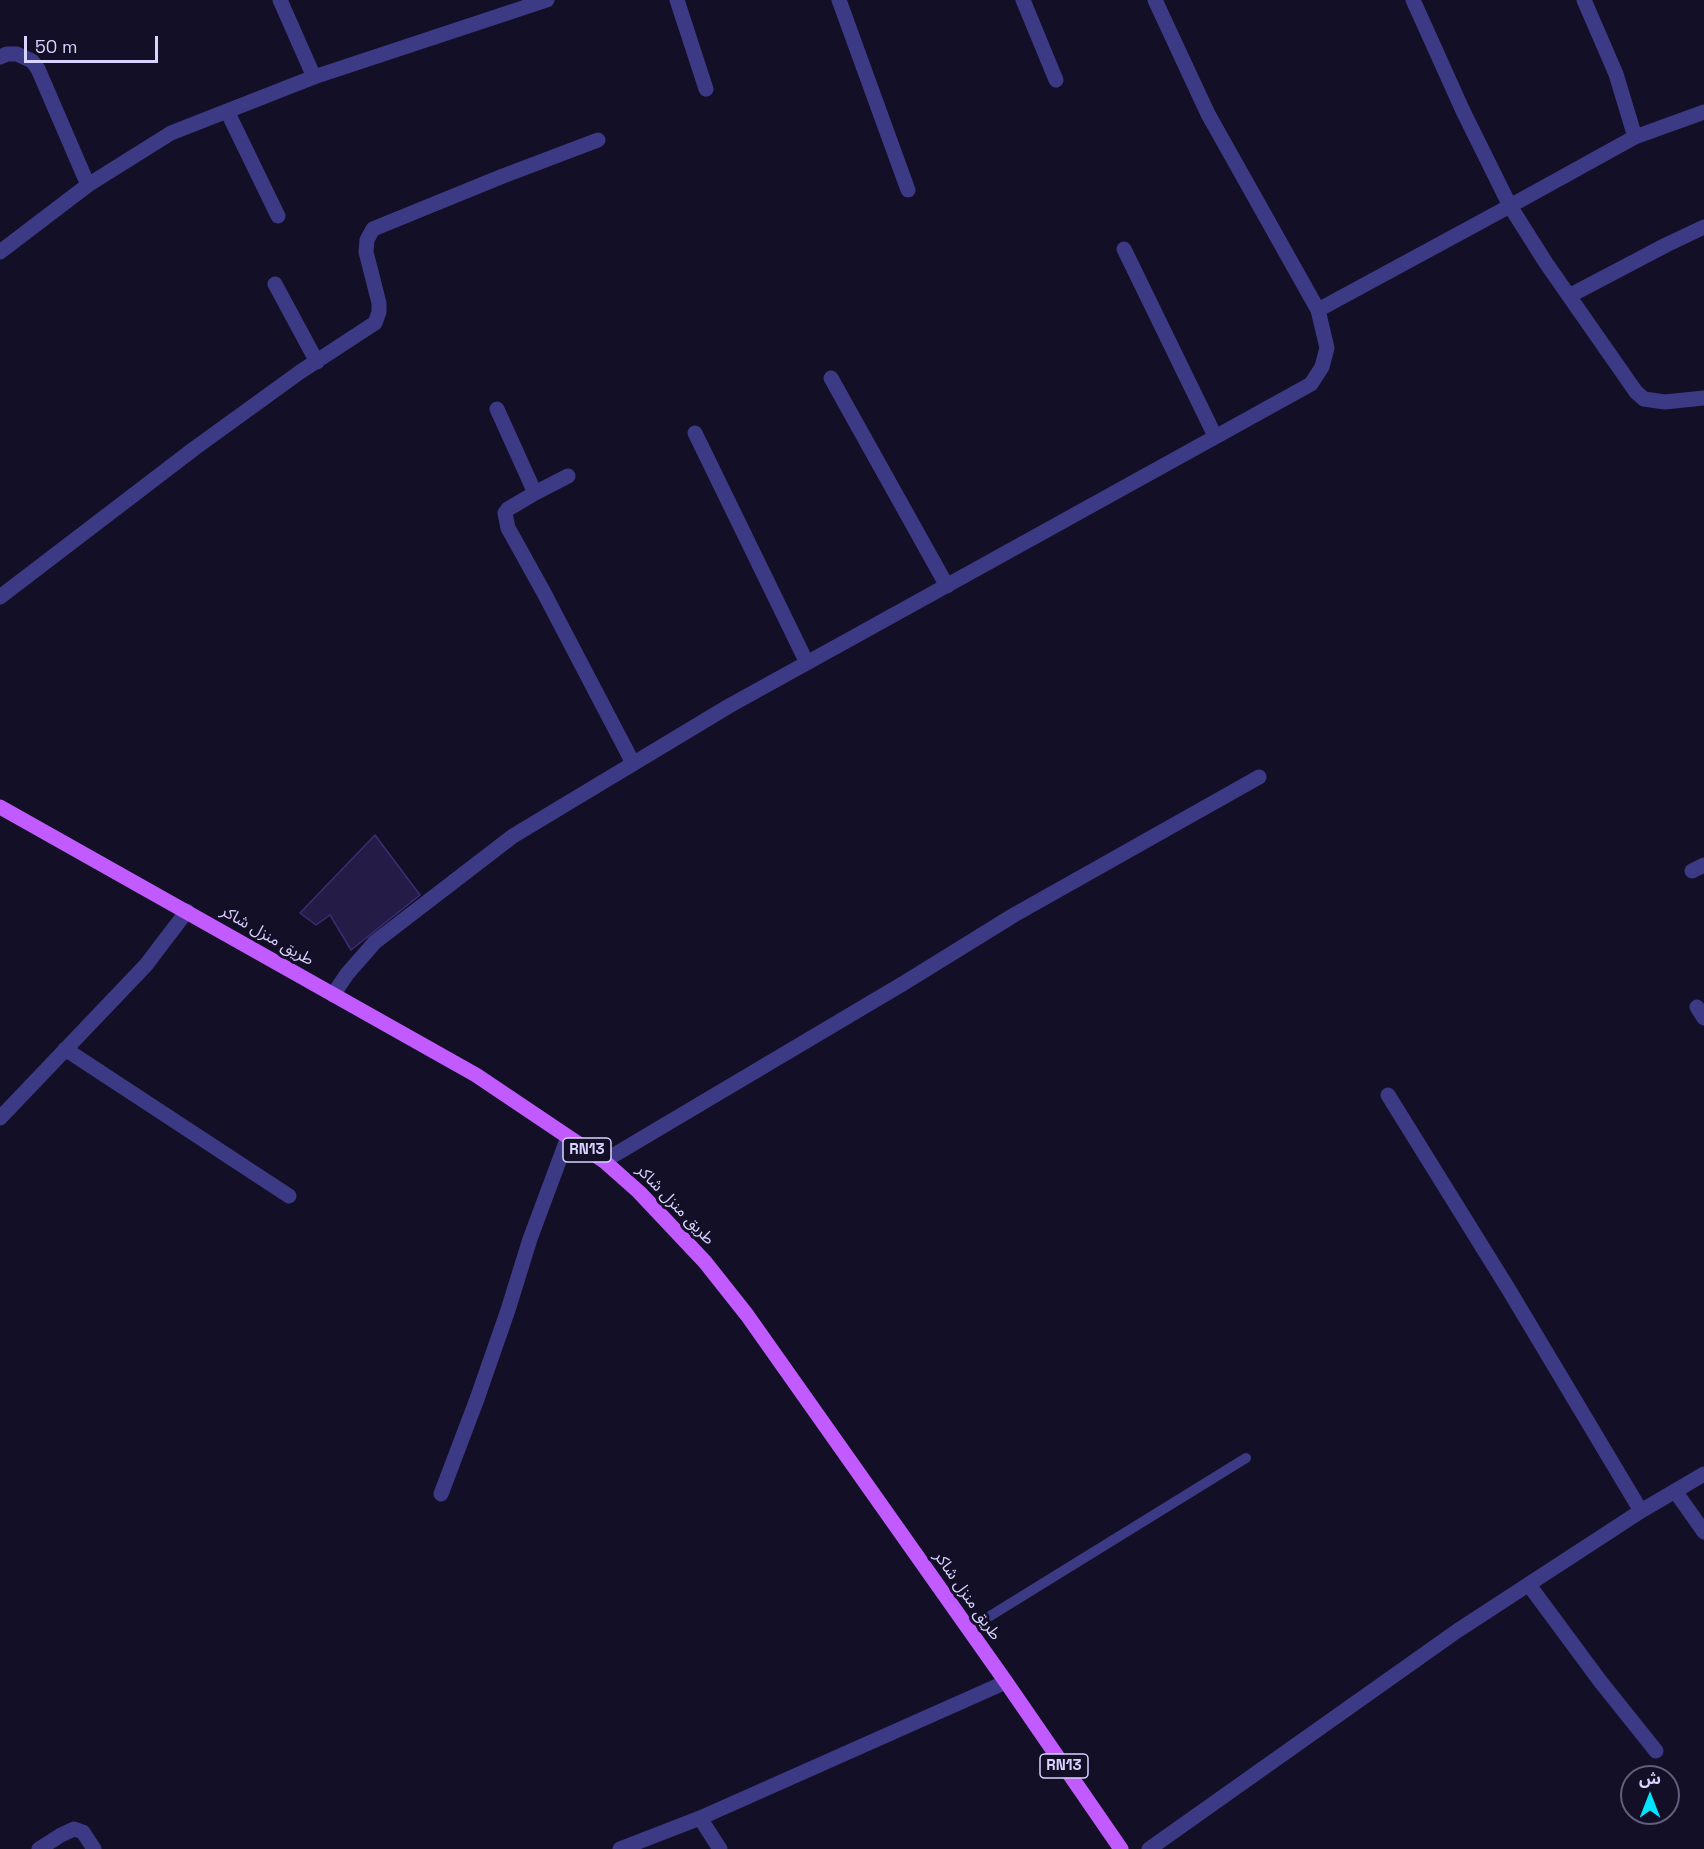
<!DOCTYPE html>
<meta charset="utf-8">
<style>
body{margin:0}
#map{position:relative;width:1704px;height:1849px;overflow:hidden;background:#130f26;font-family:"Space Grotesk","Noto Sans Arabic",sans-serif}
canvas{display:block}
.north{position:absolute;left:1620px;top:1765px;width:60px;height:60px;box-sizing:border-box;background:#130f26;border:2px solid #625e7d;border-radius:50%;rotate:0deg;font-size:16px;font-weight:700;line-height:24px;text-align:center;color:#d9d4ff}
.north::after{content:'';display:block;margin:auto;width:21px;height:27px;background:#00e5ff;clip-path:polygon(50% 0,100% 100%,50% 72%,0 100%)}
.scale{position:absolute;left:24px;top:36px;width:134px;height:27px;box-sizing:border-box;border:3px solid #d9d4ff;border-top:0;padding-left:8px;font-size:18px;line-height:21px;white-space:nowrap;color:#d9d4ff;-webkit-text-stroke:4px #130f26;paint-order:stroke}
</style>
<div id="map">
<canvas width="1704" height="1849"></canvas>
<div class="north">ش</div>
<div class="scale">50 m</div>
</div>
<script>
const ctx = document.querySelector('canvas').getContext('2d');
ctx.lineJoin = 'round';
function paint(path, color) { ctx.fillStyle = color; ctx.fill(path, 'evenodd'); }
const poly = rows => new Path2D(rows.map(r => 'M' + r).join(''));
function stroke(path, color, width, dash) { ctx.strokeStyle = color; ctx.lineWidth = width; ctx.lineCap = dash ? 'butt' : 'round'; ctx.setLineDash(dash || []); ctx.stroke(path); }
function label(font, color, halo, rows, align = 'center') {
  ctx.font = font + ' "Space Grotesk","Noto Sans Arabic",sans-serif'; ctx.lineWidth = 6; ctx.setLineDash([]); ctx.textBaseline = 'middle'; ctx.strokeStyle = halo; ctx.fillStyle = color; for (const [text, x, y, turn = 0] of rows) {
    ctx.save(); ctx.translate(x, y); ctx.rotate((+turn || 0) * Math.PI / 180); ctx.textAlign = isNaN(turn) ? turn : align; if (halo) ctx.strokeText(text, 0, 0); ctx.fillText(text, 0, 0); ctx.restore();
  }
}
const building = poly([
 [375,835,420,895,351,950,330,915,316,925,300,913,375,835]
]);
paint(building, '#241b47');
stroke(building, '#3b2d73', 1.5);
stroke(poly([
 [969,1629,1246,1458]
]), '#3d3a85', 10);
stroke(poly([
 [280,0,314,77],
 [677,0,706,89],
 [839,0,908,190],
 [1023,0,1056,80],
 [1413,0,1463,111,1510,206,1635,137,1704,112],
 [1584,0,1616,74,1635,137],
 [0,57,7,54,17,54,32,61,38,69,88,185],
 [227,111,278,216],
 [1124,249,1215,436],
 [0,252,88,185,171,133,314,77,547,0],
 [275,284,317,362],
 [1569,296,1666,245,1704,227],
 [1318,310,1510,206,1546,263,1636,392,1644,399,1665,402,1704,398],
 [831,378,947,586],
 [497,409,535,493,508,509,505,513,508,528,543,591,633,763],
 [695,433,807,663],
 [535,493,568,476],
 [0,597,195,448,300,372,375,323,379,312,379,303,366,252,367,240,373,229,503,176,598,140],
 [1692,871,1704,865],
 [333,995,347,974,375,942,513,836,729,706,1311,384,1322,367,1327,348,1318,310,1208,114,1155,0],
 [1697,1007,1704,1018],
 [65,1049,289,1196],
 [1388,1095,1509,1290,1641,1511],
 [0,1118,146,965,187,911],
 [604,1161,904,983,1014,915,1259,777],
 [1675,1491,1704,1532],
 [441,1494,477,1399,508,1310,530,1239,568,1137],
 [1529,1585,1600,1681,1656,1751],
 [700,1818,720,1849],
 [39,1849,61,1835,74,1829,83,1832,94,1849],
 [620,1849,700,1818,1006,1682],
 [1149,1849,1457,1631,1641,1511,1704,1474]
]), '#3d3a85', 15);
stroke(poly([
 [0,807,476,1075,604,1161,639,1192,705,1262,747,1315,1006,1682,1121,1849]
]), '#c25bff', 15);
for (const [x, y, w] of [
 [587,1150,48],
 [1064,1766,48]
]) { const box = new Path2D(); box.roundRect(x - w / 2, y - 12, w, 24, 4.5); ctx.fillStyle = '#130f26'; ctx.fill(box); stroke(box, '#d9d4ff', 1.5); }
label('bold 15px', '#d9d4ff', null, [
 ["RN13",587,1150],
 ["RN13",1064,1766]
]);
label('16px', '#d9d4ff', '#130f26', [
 ["طريق منزل شاكر",267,936,30],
 ["طريق منزل شاكر",675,1205,46],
 ["طريق منزل شاكر",967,1596,55]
]);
</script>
